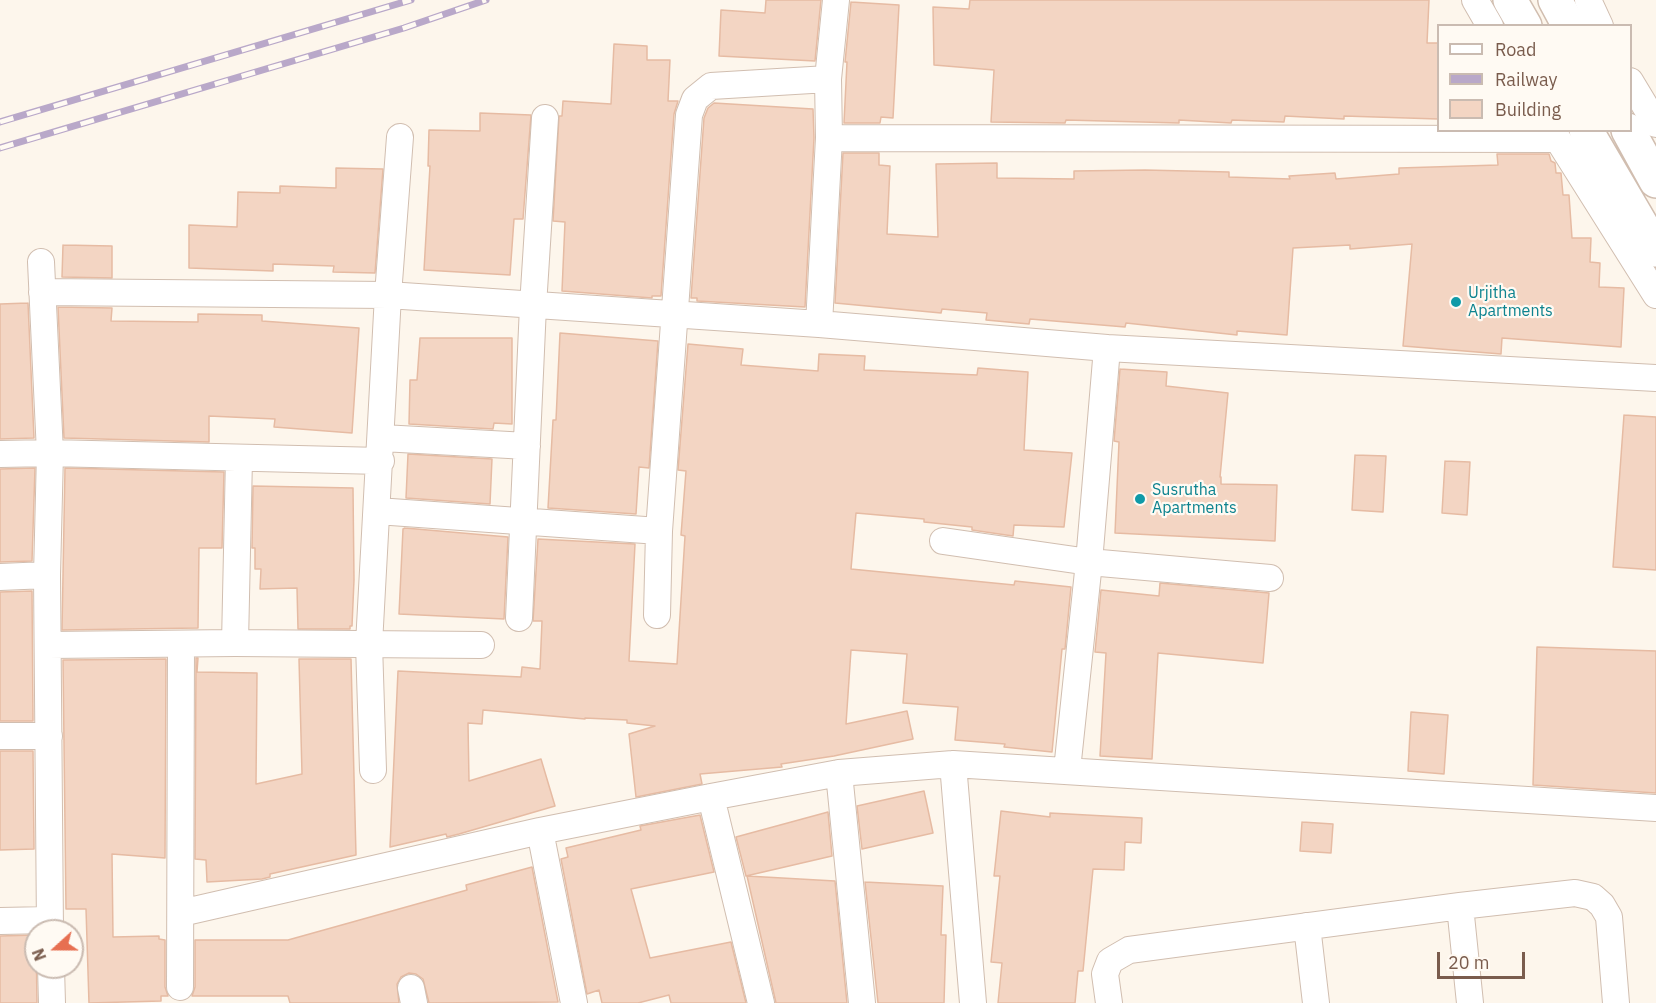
<!DOCTYPE html>
<style>
body{margin:0}
#map{position:relative;width:1656px;height:1003px;overflow:hidden;background:#fdf6ec;font-family:"IBM Plex Sans",sans-serif}
canvas{display:block}
.legend{position:absolute;left:1437px;top:24px;width:195px;height:108px;box-sizing:border-box;background:#fffaf3;border:2px solid #cabbb1;margin:0;padding:8px 10px;list-style:none;font-size:18px;color:#7a5c4d}
.legend li{display:flex;align-items:center;gap:12px;height:30px}
.legend b{width:30px;border:2px solid #cabbb1}
.north{position:absolute;left:24px;top:919px;width:60px;height:60px;box-sizing:border-box;background:#fffaf3;border:2px solid #cabbb1;border-radius:50%;rotate:249deg;font-size:16px;font-weight:700;line-height:24px;text-align:center;color:#7a5c4d}
.north::after{content:'';display:block;margin:auto;width:21px;height:27px;background:#e76f51;clip-path:polygon(50% 0,100% 100%,50% 72%,0 100%)}
.scale{position:absolute;left:1437px;top:952px;width:88px;height:27px;box-sizing:border-box;border:3px solid #7a5c4d;border-top:0;padding-left:8px;font-size:18px;line-height:21px;white-space:nowrap;color:#7a5c4d;-webkit-text-stroke:4px #fffaf3;paint-order:stroke}
</style>
<div id="map">
<canvas width="1656" height="1003"></canvas>
<ul class="legend">
<li><b style="height:8px;background:#fff"></b>Road</li>
<li><b style="height:8px;background:#b9a8c9"></b>Railway</li>
<li><b style="height:16px;background:#f3d5c3"></b>Building</li>
</ul>
<div class="north">N</div>
<div class="scale">20 m</div>
</div>
<script>
const ctx = document.querySelector('canvas').getContext('2d');
ctx.lineJoin = 'round';
function paint(path, color) { ctx.fillStyle = color; ctx.fill(path, 'evenodd'); }
const poly = rows => new Path2D(rows.map(r => 'M' + r).join(''));
function stroke(path, color, width, dash) { ctx.strokeStyle = color; ctx.lineWidth = width; ctx.lineCap = dash ? 'butt' : 'round'; ctx.setLineDash(dash || []); ctx.stroke(path); }
function label(font, color, halo, rows, align = 'center') {
  ctx.font = font + ' "IBM Plex Sans",sans-serif'; ctx.lineWidth = 4.5; ctx.setLineDash([]); ctx.textBaseline = 'middle'; ctx.strokeStyle = halo; ctx.fillStyle = color; for (const [text, x, y, turn = 0] of rows) {
    ctx.save(); ctx.translate(x, y); ctx.rotate((+turn || 0) * Math.PI / 180); ctx.textAlign = isNaN(turn) ? turn : align; if (halo) ctx.strokeText(text, 0, 0); ctx.fillText(text, 0, 0); ctx.restore();
  }
}
const building = poly([
 [766,0,821,0,815,61,719,56,721,10,765,13,766,0],
 [970,0,1429,0,1427,43,1438,43,1438,119,1344,116,1344,119,1285,116,1284,122,1232,120,1231,123,1179,120,1179,123,1066,120,1065,123,991,122,994,70,934,65,933,7,969,9,970,0],
 [851,2,899,5,893,118,881,117,880,123,844,123,847,62,845,62,851,2],
 [614,44,647,46,647,60,670,60,668,101,678,101,674,114,661,296,652,296,652,298,562,291,565,222,553,221,559,116,562,116,563,101,611,104,614,44],
 [714,103,813,109,814,138,805,307,697,301,697,298,691,298,704,118,708,108,714,103],
 [480,113,531,115,523,219,514,219,510,275,424,270,430,166,428,166,429,130,480,131,480,113],
 [843,153,879,153,879,165,890,166,887,234,938,237,936,164,997,163,997,178,1074,179,1074,171,1145,170,1229,172,1229,177,1290,179,1289,176,1335,173,1336,179,1399,174,1399,168,1498,165,1497,154,1549,154,1551,161,1555,163,1556,173,1561,173,1563,195,1569,195,1572,238,1591,238,1590,262,1600,263,1599,287,1624,288,1621,347,1502,338,1501,354,1403,346,1412,244,1350,249,1350,245,1293,248,1287,335,1237,331,1237,335,1126,323,1125,327,1030,319,1029,324,986,320,987,313,942,309,941,313,835,303,843,153],
 [336,168,383,169,375,273,333,272,334,266,273,264,273,271,189,268,189,225,237,227,238,192,280,193,280,186,336,188,336,168],
 [63,245,112,246,112,278,62,277,63,245],
 [28,303,34,438,0,439,0,304,28,303],
 [58,307,112,308,111,321,198,322,198,314,262,315,262,321,359,328,352,433,274,427,275,419,209,416,209,442,64,438,58,307],
 [560,333,658,341,649,468,639,467,636,514,548,508,553,420,556,420,560,333],
 [420,338,512,338,512,424,494,423,493,429,409,424,410,380,417,380,420,338],
 [688,344,743,349,741,365,818,371,819,354,865,356,864,370,977,375,978,368,1028,372,1024,450,1072,453,1064,527,1014,525,1013,536,972,530,972,527,924,522,924,519,856,513,851,569,1014,585,1015,581,1071,587,1065,649,1062,649,1052,752,1004,747,1005,744,955,740,958,707,903,703,907,654,851,650,846,724,907,711,913,739,834,756,781,764,782,767,700,774,702,784,636,797,629,734,655,726,627,723,627,720,585,718,585,719,483,710,482,724,468,723,469,781,541,759,555,806,459,834,447,837,446,834,390,847,398,671,521,677,522,667,540,669,542,621,533,621,538,539,635,544,629,661,677,664,685,536,681,535,686,471,678,470,688,344],
 [1120,369,1167,372,1166,386,1228,393,1220,477,1221,477,1221,484,1277,485,1275,541,1115,533,1119,442,1114,441,1120,369],
 [1624,415,1656,417,1656,570,1613,567,1624,415],
 [408,454,492,459,490,504,406,498,408,454],
 [1355,455,1386,456,1383,512,1352,510,1355,455],
 [1445,461,1470,462,1467,515,1442,513,1445,461],
 [35,468,32,561,0,562,0,469,35,468],
 [65,468,224,472,222,548,199,548,198,628,62,630,65,468],
 [253,486,353,488,354,580,352,626,350,626,350,629,298,629,297,588,260,589,261,569,255,569,255,548,252,548,253,486],
 [405,528,508,537,504,619,399,614,403,529,405,528],
 [1160,583,1269,593,1263,663,1158,653,1152,759,1100,756,1106,653,1095,652,1101,590,1159,596,1160,583],
 [32,591,33,721,0,721,0,592,32,591],
 [1537,647,1656,651,1656,793,1533,785,1537,647],
 [196,658,198,658,197,672,257,673,256,784,302,774,299,659,351,659,356,855,270,874,270,877,262,879,207,882,206,860,195,859,196,658],
 [166,659,165,858,112,854,113,937,159,936,159,939,165,940,165,987,168,996,161,996,161,1001,89,1003,86,909,66,909,63,660,166,659],
 [1411,712,1448,715,1444,774,1408,771,1411,712],
 [0,751,33,751,34,849,0,850,0,751],
 [924,791,933,833,862,849,857,806,924,791],
 [1001,811,1050,817,1050,813,1142,818,1141,843,1125,842,1124,870,1093,869,1083,971,1078,971,1075,1003,998,1003,1002,963,991,962,1000,876,994,876,1001,811],
 [828,812,832,856,746,876,736,837,828,812],
 [700,815,714,872,631,889,650,958,731,942,746,1003,671,1003,669,995,638,1003,602,1003,599,990,587,994,561,859,568,857,566,848,641,830,640,826,700,815],
 [1302,822,1333,824,1331,853,1300,851,1302,822],
 [532,867,558,1002,429,1003,423,979,416,974,409,973,401,977,397,984,399,1003,290,1003,288,996,192,996,195,987,195,940,288,940,467,890,466,885,532,867],
 [747,876,835,881,847,1003,776,1003,747,876],
 [865,882,943,886,941,935,946,935,944,1003,878,1003,865,882],
 [36,935,37,1003,0,1003,0,936,36,935]
]);
paint(building, '#f3d5c3');
stroke(building, '#e6bba3', 1.5);
const minor = poly([
 [1475,0,1490,26],
 [1588,0,1600,26],
 [1630,81,1656,124],
 [1552,130,1656,295],
 [829,138,1556,139],
 [41,262,50,453,47,575,50,931],
 [42,292,388,295,819,324,1107,348,1656,378],
 [819,324,829,138,828,79,836,0],
 [382,438,527,446],
 [0,454,50,453,381,461],
 [377,511,659,531],
 [943,541,1089,562,1270,578],
 [0,577,47,575],
 [657,615,659,531,689,115,695,99,711,86,828,79],
 [519,618,533,306,545,118],
 [235,643,239,458],
 [49,645,235,643,481,645],
 [0,736,49,736],
 [953,764,973,1003],
 [373,770,369,644,388,295,400,137],
 [1067,770,1089,562,1107,348],
 [839,773,862,1003],
 [711,797,761,1003],
 [540,831,574,1003],
 [1460,906,1470,1003],
 [181,913,540,831,711,797,839,773,953,764,1656,808],
 [0,921,49,920],
 [1307,926,1316,1003],
 [51,967,52,1003],
 [180,987,181,644],
 [411,988,414,1003],
 [1109,1003,1105,974,1110,961,1129,950,1460,906,1575,893,1593,897,1602,905,1609,917,1616,1003]
]);
const tertiary = poly([
 [1510,0,1525,26],
 [1555,0,1569,26],
 [1586,130,1656,250],
 [1628,130,1656,181]
]);
stroke(minor, '#d1beb0', 28);
stroke(tertiary, '#d1beb0', 36);
stroke(minor, '#fff', 26);
stroke(tertiary, '#fff', 33);
const rail = poly([
 [0,122,411,0],
 [0,148,404,28,486,0]
]);
stroke(rail, '#b9a8c9', 7);
stroke(rail, '#fffaf3', 4.5, [14]);
for (const [x, y, r, color] of [
 [1456,302,6,"#0f9aa8"],
 [1140,499,6,"#0f9aa8"]
]) { const dot = new Path2D(); dot.arc(x, y, r, 0, 2 * Math.PI); ctx.fillStyle = color; ctx.fill(dot); stroke(dot, '#fffaf3', 2); }
label('16px', '#0d838f', '#fffaf3', [
 ["Urjitha",1468,293],
 ["Apartments",1468,311],
 ["Susrutha",1152,490],
 ["Apartments",1152,508]
], 'left');
</script>
